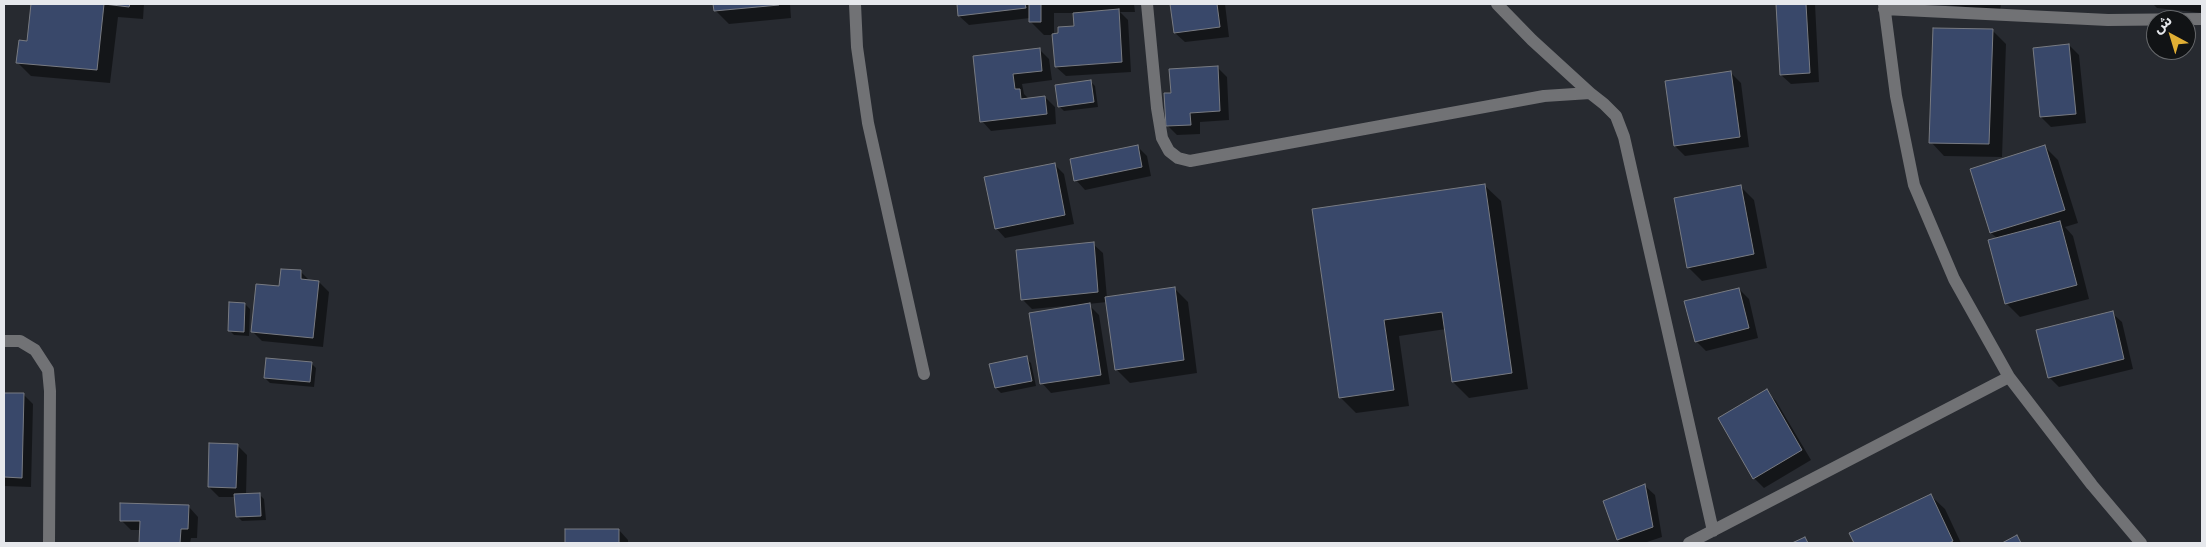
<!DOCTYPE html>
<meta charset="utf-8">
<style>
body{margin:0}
#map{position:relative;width:2206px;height:547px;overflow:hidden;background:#272a30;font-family:"PT Serif","Noto Sans Arabic",serif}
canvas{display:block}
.frame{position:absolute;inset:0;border:5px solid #e6e8ec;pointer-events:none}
.north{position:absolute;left:2146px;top:10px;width:50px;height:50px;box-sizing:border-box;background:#111315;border:1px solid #66686b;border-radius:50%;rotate:321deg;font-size:14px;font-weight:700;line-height:20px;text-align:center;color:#e6e8ec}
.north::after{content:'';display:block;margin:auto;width:18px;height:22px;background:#e1af34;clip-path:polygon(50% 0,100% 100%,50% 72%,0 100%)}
</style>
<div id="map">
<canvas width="2206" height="547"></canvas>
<div class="frame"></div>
<div class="north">ش</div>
</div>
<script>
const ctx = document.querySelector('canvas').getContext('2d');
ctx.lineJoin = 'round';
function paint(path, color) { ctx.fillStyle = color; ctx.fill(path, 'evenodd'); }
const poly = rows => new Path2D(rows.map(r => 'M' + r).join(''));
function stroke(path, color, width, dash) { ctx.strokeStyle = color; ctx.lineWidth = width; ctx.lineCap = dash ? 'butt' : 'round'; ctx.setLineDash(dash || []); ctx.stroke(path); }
paint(poly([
 [32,4,144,4,143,19,118,17,110,83,31,76,17,62,28,43],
 [715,4,790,4,791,18,729,24,715,10],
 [958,4,1134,4,1135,12,1120,12,1128,20,1131,72,1066,76,1056,67,1053,35,1044,35,1030,21,1030,18,969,25,959,16],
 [1054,13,1074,13,1075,27,1054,35],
 [1171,4,1225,4,1229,37,1185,42,1175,33],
 [1777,4,1815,4,1819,82,1791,84,1781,75],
 [1937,4,2001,4,2000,11],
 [2153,4,2202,4,2202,13,2157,8],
 [1992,30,2006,44,2002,157,1944,156,1931,142],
 [2069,45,2079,55,2086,123,2051,127,2041,117],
 [1039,49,1049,59,1052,80,1022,84,1024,94,1029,99,1045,97,1055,107,1056,124,991,131,982,121,974,57],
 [1217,67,1227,77,1229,120,1200,122,1200,134,1177,135,1167,125,1172,94],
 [1731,73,1741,83,1749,147,1685,156,1675,146],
 [1091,82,1095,86,1098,107,1064,111,1059,106],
 [1137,146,1147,156,1151,176,1085,190,1076,180],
 [2044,146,2058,160,2078,223,2065,227,2073,236,2089,299,2020,317,2006,303,1997,238,1991,233,1971,170],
 [1054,164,1064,174,1074,224,1005,238,996,228],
 [1484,185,1501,201,1528,389,1469,398,1453,382,1446,329,1399,336,1409,406,1356,413,1340,397,1314,211],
 [1741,187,1754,200,1767,268,1702,281,1688,267],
 [1093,244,1103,253,1107,298,1174,288,1188,302,1197,373,1130,383,1116,369,1107,302,1088,304,1099,315,1110,384,1051,393,1042,383,1075,305,1032,309,1022,299],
 [301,272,310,281,319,282,329,292,323,347,262,341,252,331,280,287],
 [1739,289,1749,299,1758,338,1706,351,1696,341],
 [245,304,250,309,249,336,234,335,230,331],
 [2112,313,2122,322,2133,369,2059,387,2049,377],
 [1026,358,1031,363,1036,386,1001,393,996,388],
 [311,363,316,368,314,387,270,383,265,378],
 [1766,391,1776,401,1811,460,1764,488,1754,478,1719,419],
 [4,394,24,395,33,404,31,487,4,486],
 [237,445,247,455,246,495,259,494,264,499,266,520,242,521,237,516,236,497,219,497,209,487],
 [1645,486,1655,495,1662,537,1644,543,1621,543,1618,540,1604,501],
 [1931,496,1945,509,1961,543,1856,543,1851,534],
 [189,507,198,517,197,538,191,538,190,543,141,543,141,530,131,530,121,520],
 [619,530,628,540,628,543,567,543,567,531]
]), '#0007');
const building = poly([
 [31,4,130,4,129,7,104,4,97,70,16,63,19,40,27,41,31,4],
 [713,4,778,4,779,5,714,11,713,4],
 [957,4,1025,4,1026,8,958,16,957,4],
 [1029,4,1041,4,1041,22,1029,22,1029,4],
 [1170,4,1217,4,1220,27,1174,33,1170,4],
 [1776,4,1806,4,1810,73,1780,75,1776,4],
 [1119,9,1122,62,1055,67,1052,34,1058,33,1058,27,1074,26,1073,13,1119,9],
 [1933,28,1993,29,1989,144,1929,143,1933,28],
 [2069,44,2076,114,2040,117,2033,48,2069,44],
 [1040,48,1042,71,1013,74,1015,89,1020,89,1021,99,1045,96,1047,114,980,122,973,56,1040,48],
 [1218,66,1220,111,1190,113,1191,125,1166,126,1164,93,1171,93,1169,69,1218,66],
 [1731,71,1740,137,1674,146,1665,81,1731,71],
 [1091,80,1094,102,1058,107,1055,85,1091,80],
 [1138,145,1142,167,1074,181,1070,159,1138,145],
 [2045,145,2065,210,1990,233,1970,169,2045,145],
 [1055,163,1065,215,995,229,984,177,1055,163],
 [1485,184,1512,373,1452,382,1442,312,1384,320,1394,390,1339,398,1312,209,1485,184],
 [1741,185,1754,254,1687,268,1674,198,1741,185],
 [2060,221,2077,285,2005,304,1988,240,2060,221],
 [1094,242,1098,292,1021,300,1016,250,1094,242],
 [281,269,301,270,301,279,319,281,313,338,251,332,256,284,279,286,281,269],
 [1175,287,1184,360,1115,370,1105,297,1175,287],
 [1739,288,1749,328,1695,342,1684,301,1739,288],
 [229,302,245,303,244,332,228,331,229,302],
 [1090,303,1101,375,1040,384,1029,313,1090,303],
 [2113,311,2124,359,2048,378,2036,330,2113,311],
 [1027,356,1032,381,995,388,989,364,1027,356],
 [266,358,312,362,310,382,264,378,266,358],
 [1767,389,1802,450,1753,479,1718,418,1767,389],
 [4,393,24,393,22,478,4,477,4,393],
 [209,443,238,444,236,488,208,487,209,443],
 [1645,484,1653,527,1617,540,1603,501,1645,484],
 [260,493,261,516,236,517,234,494,260,493],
 [1931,494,1953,541,1949,543,1854,543,1849,533,1931,494],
 [120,503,189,505,188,529,181,529,180,543,139,543,140,521,120,521,120,503],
 [565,529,619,529,619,543,565,543,565,529],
 [2017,535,2021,543,2002,543,2017,535],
 [1805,537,1808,543,1792,543,1805,537]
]);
paint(building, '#39486a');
stroke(building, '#787b82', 1);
stroke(poly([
 [855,4,857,47,868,123,924,374],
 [1147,4,1157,108,1162,138,1169,151,1178,158,1190,161,1544,96,1590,93,1604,104,1616,116,1624,137,1713,531],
 [1497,4,1532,40,1590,93],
 [1884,4,1896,96,1914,185,1954,279,2009,377,2092,485,2141,543],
 [1884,9,2108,20,2202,19],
 [4,341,20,341,35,350,48,370,50,391,49,543],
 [1689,543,2009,377]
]), '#717275', 12);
</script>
